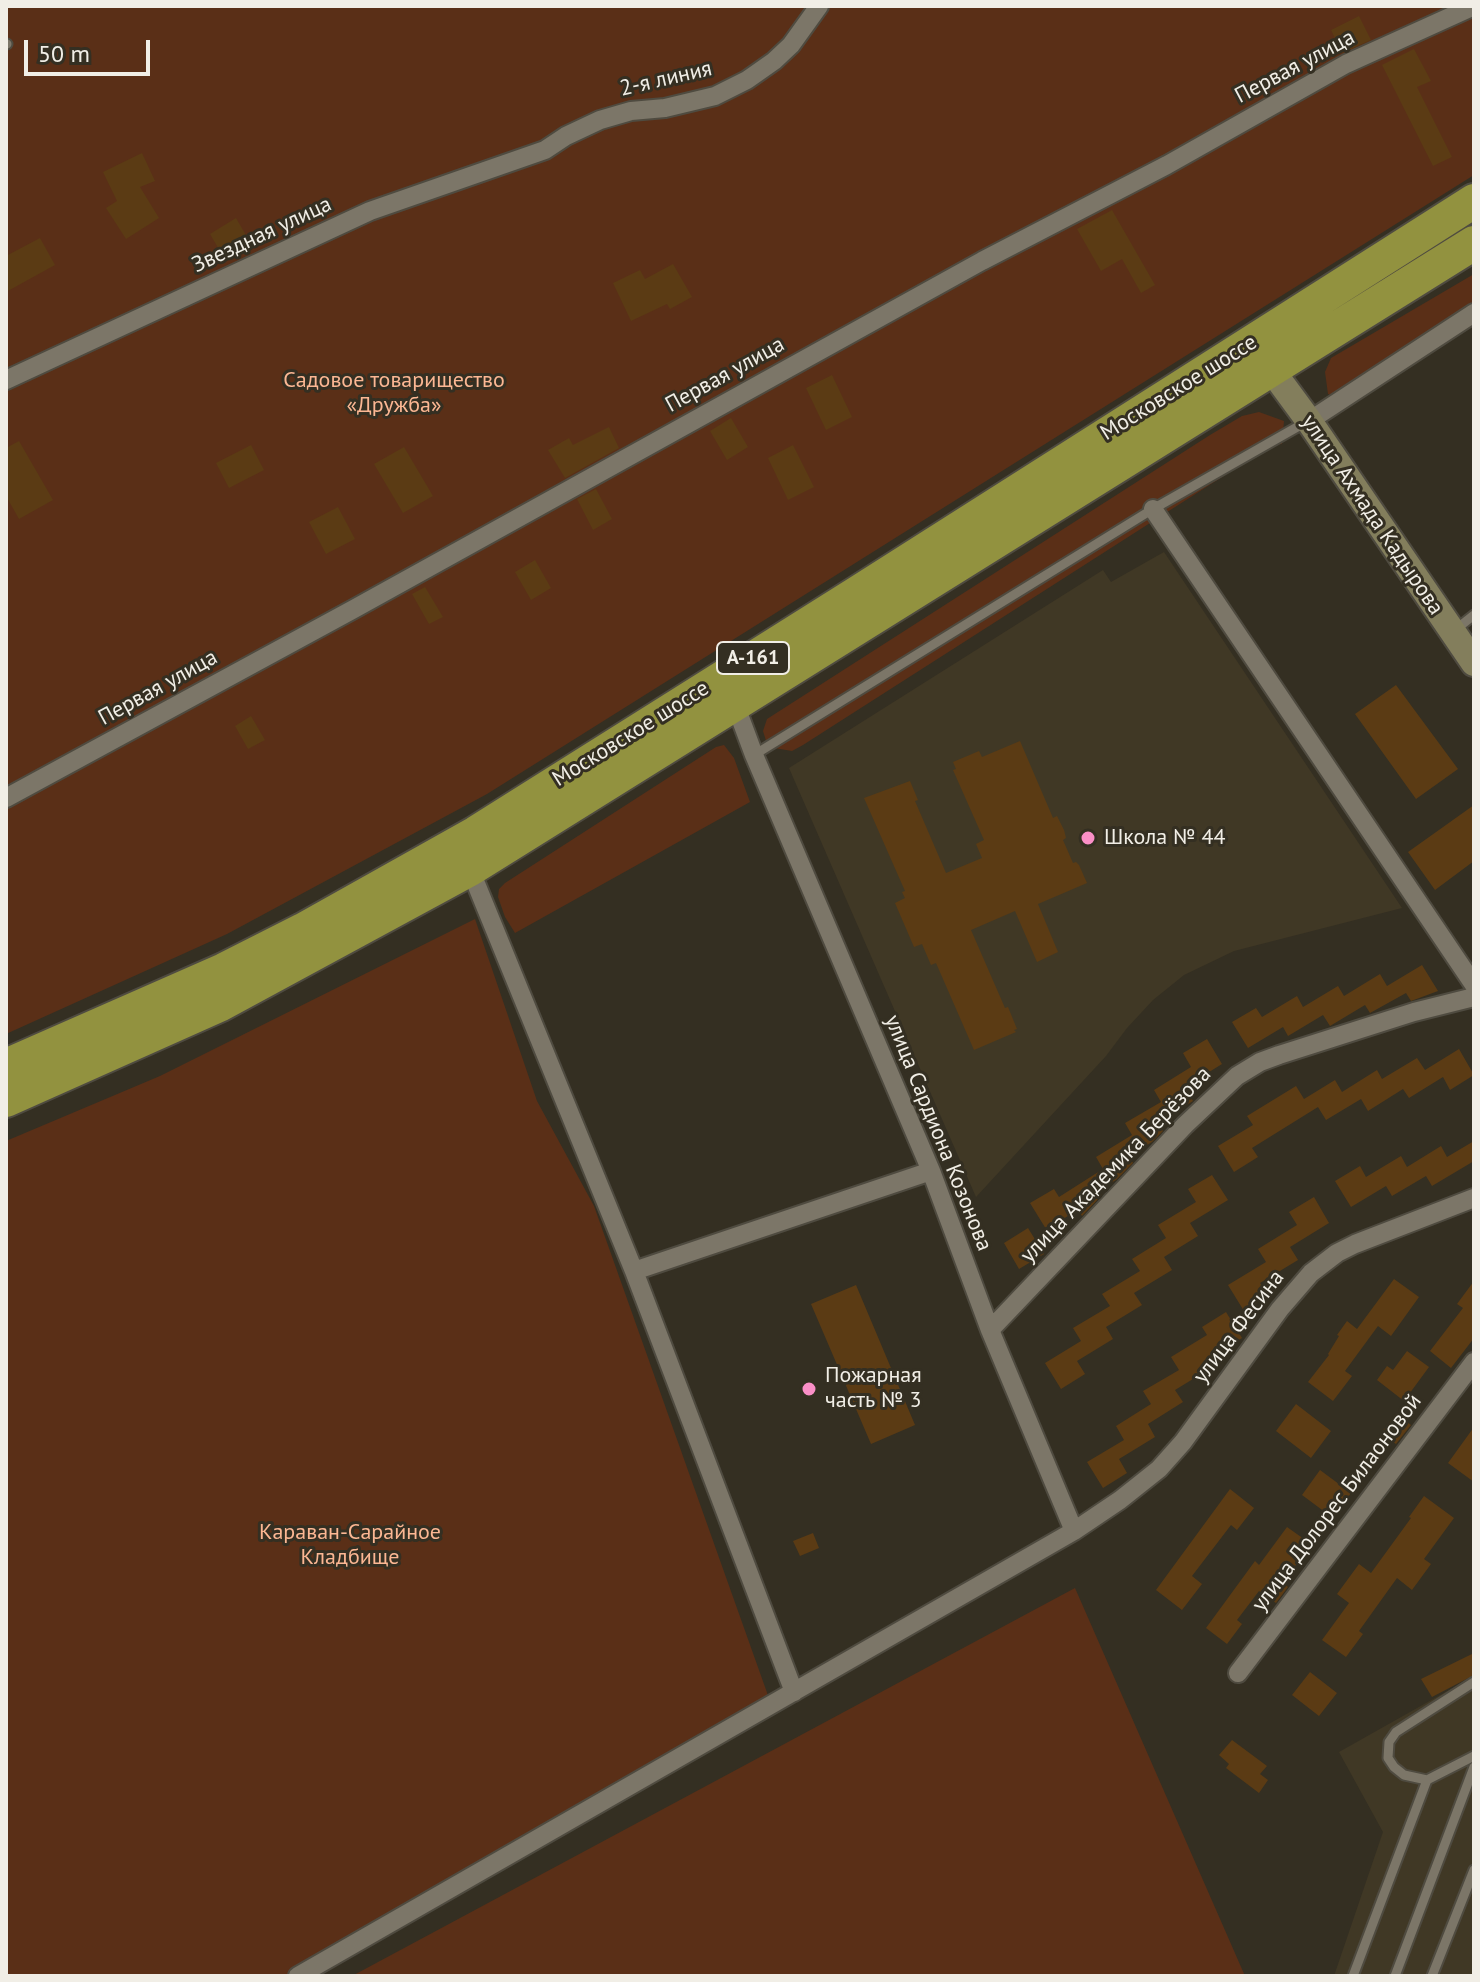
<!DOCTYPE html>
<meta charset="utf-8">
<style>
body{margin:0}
#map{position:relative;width:1480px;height:1982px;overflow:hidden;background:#342f22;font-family:"PT Sans",sans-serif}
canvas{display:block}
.frame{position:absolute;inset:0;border:8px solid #f1eee6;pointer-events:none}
.scale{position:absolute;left:24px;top:40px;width:126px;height:36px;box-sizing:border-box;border:4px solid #f1eee6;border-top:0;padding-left:10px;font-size:24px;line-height:28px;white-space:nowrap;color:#f1eee6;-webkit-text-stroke:6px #342f22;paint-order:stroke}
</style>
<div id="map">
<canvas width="1480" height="1982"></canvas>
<div class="frame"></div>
<div class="scale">50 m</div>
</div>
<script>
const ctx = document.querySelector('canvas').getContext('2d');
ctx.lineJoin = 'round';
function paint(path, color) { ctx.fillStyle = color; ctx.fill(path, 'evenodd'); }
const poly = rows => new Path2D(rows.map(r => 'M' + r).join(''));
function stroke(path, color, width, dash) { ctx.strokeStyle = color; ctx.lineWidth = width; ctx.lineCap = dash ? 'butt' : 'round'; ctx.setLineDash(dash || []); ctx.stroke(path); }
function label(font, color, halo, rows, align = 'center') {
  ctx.font = font + ' "PT Sans",sans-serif'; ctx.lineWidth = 6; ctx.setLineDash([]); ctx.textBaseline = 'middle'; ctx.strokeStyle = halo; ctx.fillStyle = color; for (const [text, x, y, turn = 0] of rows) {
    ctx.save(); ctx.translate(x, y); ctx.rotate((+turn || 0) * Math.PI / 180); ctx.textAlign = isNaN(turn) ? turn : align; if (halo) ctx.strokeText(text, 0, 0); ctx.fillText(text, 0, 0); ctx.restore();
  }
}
paint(poly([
 [1164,552,1402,908,1234,951,1184,975,1153,1000,1127,1028,1106,1056,976,1197,789,768,1103,570,1111,582],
 [1474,1676,1474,1976,1334,1976,1383,1832,1339,1752]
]), '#403825');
paint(poly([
 [6,6,1474,6,1474,175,487,794,227,934,6,1034],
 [1474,274,1474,317,1337,397,1328,394,1325,372,1331,358],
 [1259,412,1284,421,1282,444,1272,445,803,745,792,751,768,747,763,731,767,719,1210,435,1242,416],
 [724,745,734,758,750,802,515,933,505,917,498,897,499,889,505,883,716,747],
 [475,919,537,1101,594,1206,770,1701,292,1976,6,1976,6,1141,160,1076],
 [1075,1588,1245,1976,352,1976]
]), '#5a2f17');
paint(poly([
 [1359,16,1371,40,1342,53,1331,30],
 [1414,49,1431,81,1417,87,1452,157,1433,166,1382,65],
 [142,153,155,181,140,187,159,218,126,239,106,208,117,201,103,172],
 [1112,210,1155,285,1141,293,1122,259,1101,271,1077,229],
 [236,218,250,242,224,258,210,234],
 [40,238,55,265,6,292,6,256],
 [673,264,692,297,670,309,667,304,631,321,613,283,640,270,645,279],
 [832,375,852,417,826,430,806,388],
 [731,418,748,447,727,460,710,431],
 [609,427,619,448,565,478,548,450,569,438,573,445],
 [19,441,53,500,19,519,6,496,6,448],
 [251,445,264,470,229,488,216,463],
 [793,445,814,487,788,500,768,458],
 [404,447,433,496,403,513,374,464],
 [596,489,612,519,593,530,577,499],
 [338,507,355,539,326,554,309,522],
 [535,560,551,588,531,600,515,572],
 [425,587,443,617,429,624,412,594],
 [1396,685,1458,769,1416,799,1355,714],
 [251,716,265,740,248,749,235,726],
 [1020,741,1053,818,1057,816,1064,830,1066,838,1063,840,1073,863,1076,862,1079,865,1087,883,1038,904,1058,952,1037,962,1015,911,971,930,1005,1008,1008,1007,1017,1029,1014,1030,1016,1032,974,1050,936,963,931,965,922,944,914,947,895,903,905,898,902,892,905,891,864,798,910,781,918,800,915,801,946,873,982,858,976,844,984,840,953,770,956,769,953,762,979,751,982,757],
 [1474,805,1474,861,1435,890,1408,852],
 [1422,965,1438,991,1411,1001,1406,993,1370,1013,1365,1005,1330,1026,1323,1015,1288,1036,1283,1027,1248,1048,1232,1022,1256,1008,1262,1017,1297,996,1303,1007,1338,986,1344,996,1380,974,1387,986],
 [1207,1039,1222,1064,1185,1087,1193,1101,1158,1123,1163,1131,1152,1142,1129,1156,1133,1163,1116,1180,1099,1190,1102,1195,1082,1216,1078,1210,1046,1229,1030,1203,1054,1189,1059,1197,1103,1169,1096,1157,1132,1135,1125,1123,1161,1102,1154,1090,1191,1067,1183,1053],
 [1459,1049,1474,1075,1450,1090,1443,1077,1409,1098,1403,1089,1368,1111,1361,1099,1326,1120,1318,1107,1252,1148,1258,1157,1234,1172,1218,1146,1253,1125,1247,1116,1296,1086,1304,1099,1335,1080,1342,1092,1377,1070,1382,1079,1417,1058,1425,1070],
 [1474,1141,1474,1161,1432,1186,1426,1176,1392,1196,1386,1186,1351,1207,1335,1181,1360,1166,1366,1177,1401,1156,1407,1167,1441,1146,1447,1157],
 [1212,1175,1228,1200,1190,1223,1198,1236,1164,1257,1172,1270,1134,1293,1142,1305,1106,1327,1113,1339,1077,1361,1085,1374,1061,1389,1045,1363,1081,1341,1073,1328,1110,1306,1102,1294,1140,1271,1132,1259,1166,1238,1158,1225,1196,1202,1188,1189],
 [1314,1197,1329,1223,1290,1247,1298,1260,1260,1283,1268,1296,1244,1311,1228,1285,1266,1262,1258,1249,1297,1225,1289,1212],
 [1028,1228,1044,1254,1019,1269,1004,1243],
 [1394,1279,1419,1297,1391,1336,1378,1326,1345,1371,1352,1376,1333,1401,1308,1382,1329,1355,1328,1354,1339,1336,1337,1335,1347,1321,1357,1329],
 [1474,1281,1474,1338,1451,1368,1430,1351,1463,1308,1457,1304],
 [856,1285,915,1425,871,1444,811,1304],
 [1226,1312,1242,1338,1206,1360,1211,1368,1175,1390,1183,1402,1148,1424,1155,1437,1119,1459,1127,1473,1103,1488,1087,1462,1124,1440,1116,1426,1151,1404,1143,1391,1179,1370,1171,1357,1207,1335,1202,1327],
 [1407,1351,1429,1367,1404,1401,1377,1380,1387,1366,1393,1370],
 [1296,1404,1331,1431,1311,1458,1276,1431],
 [1396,1414,1411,1425,1396,1444,1381,1433],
 [1474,1427,1474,1482,1448,1463],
 [1320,1470,1351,1493,1333,1518,1302,1495],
 [1230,1489,1254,1508,1237,1530,1231,1525,1192,1576,1202,1584,1182,1610,1156,1590],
 [1424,1496,1454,1518,1424,1559,1431,1564,1412,1590,1397,1578,1359,1631,1363,1634,1346,1657,1322,1640,1349,1603,1337,1594,1359,1564,1371,1573,1411,1518,1409,1517],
 [1287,1527,1311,1544,1283,1583,1288,1587,1276,1603,1259,1591,1237,1620,1242,1624,1227,1644,1206,1628,1255,1561,1259,1565],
 [813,1533,819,1548,800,1556,793,1541],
 [1474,1653,1474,1675,1432,1697,1421,1679],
 [1310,1672,1337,1693,1319,1716,1292,1695],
 [1232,1740,1267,1766,1260,1774,1268,1780,1259,1793,1226,1768,1229,1764,1219,1755]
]), '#5b3b14');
const lane = poly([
 [6,44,7,44],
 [1455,630,1474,615],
 [754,755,1153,509,1306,422],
 [1427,1780,1404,1775,1394,1767,1388,1758,1389,1742,1396,1732,1474,1682],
 [1353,1976,1427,1780,1474,1756],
 [1395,1976,1474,1767],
 [1432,1976,1474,1870]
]);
const street = poly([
 [6,380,370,211,545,150,566,136,600,120,631,111,665,108,715,96,747,80,774,61,791,45,819,6],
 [1309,421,1474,313],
 [1153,509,1474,985],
 [735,704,754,755,931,1171,990,1330,1074,1531],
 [6,798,352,610,982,261,1167,165,1346,64,1474,6],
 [470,869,634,1271,794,1692],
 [634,1271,931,1171],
 [990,1330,1185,1125,1237,1076,1260,1062,1279,1055,1414,1012,1474,997],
 [1238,1673,1474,1362],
 [298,1976,1074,1531,1120,1500,1159,1469,1183,1442,1280,1309,1311,1273,1337,1253,1355,1244,1474,1198]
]);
const secondary = poly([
 [1270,368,1309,421,1474,663]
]);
const highway = poly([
 [6,1066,224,970,303,930,476,833,856,594,1474,201],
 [6,1100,219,1005,470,869,1474,243]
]);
stroke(lane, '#4f4b40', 13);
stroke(street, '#4f4b40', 22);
stroke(secondary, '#4f4b40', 30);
stroke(highway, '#4f4b40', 38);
stroke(lane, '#7c7668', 9);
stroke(street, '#7c7668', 18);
stroke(secondary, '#837e5c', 26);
stroke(highway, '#92923f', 34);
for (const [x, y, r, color] of [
 [1088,838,8,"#fa8fc7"],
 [809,1389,8,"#fa8fc7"]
]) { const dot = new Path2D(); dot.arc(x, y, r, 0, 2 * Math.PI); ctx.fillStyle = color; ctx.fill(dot); stroke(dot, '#342f22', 3); }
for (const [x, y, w] of [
 [753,658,72]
]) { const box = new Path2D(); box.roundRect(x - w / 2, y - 16, w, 32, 6); ctx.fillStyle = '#342f22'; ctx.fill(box); stroke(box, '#f1eee6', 2); }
label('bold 20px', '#f1eee6', null, [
 ["А-161",753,658]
]);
label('22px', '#f1eee6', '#342f22', [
 ["Первая улица",1295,67,-28],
 ["2-я линия",666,79,-13],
 ["Звездная улица",262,235,-25],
 ["Первая улица",725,375,-29],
 ["Московское шоссе",1179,388,-32],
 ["улица Ахмада Кадырова",1372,515,56],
 ["Первая улица",158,688,-29],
 ["Московское шоссе",631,734,-32],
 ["улица Сардиона Козонова",938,1133,68],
 ["улица Академика Берёзова",1116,1165,-46],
 ["улица Фесина",1239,1327,-53],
 ["улица Долорес Билаоновой",1337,1503,-53]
]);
label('22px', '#fcb793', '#342f22', [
 ["Садовое товарищество",394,381],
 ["«Дружба»",394,406],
 ["Караван-Сарайное",350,1533],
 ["Кладбище",350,1558]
]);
label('22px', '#f1eee6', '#342f22', [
 ["Школа № 44",1104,838],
 ["Пожарная",825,1376],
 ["часть № 3",825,1401]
], 'left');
</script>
